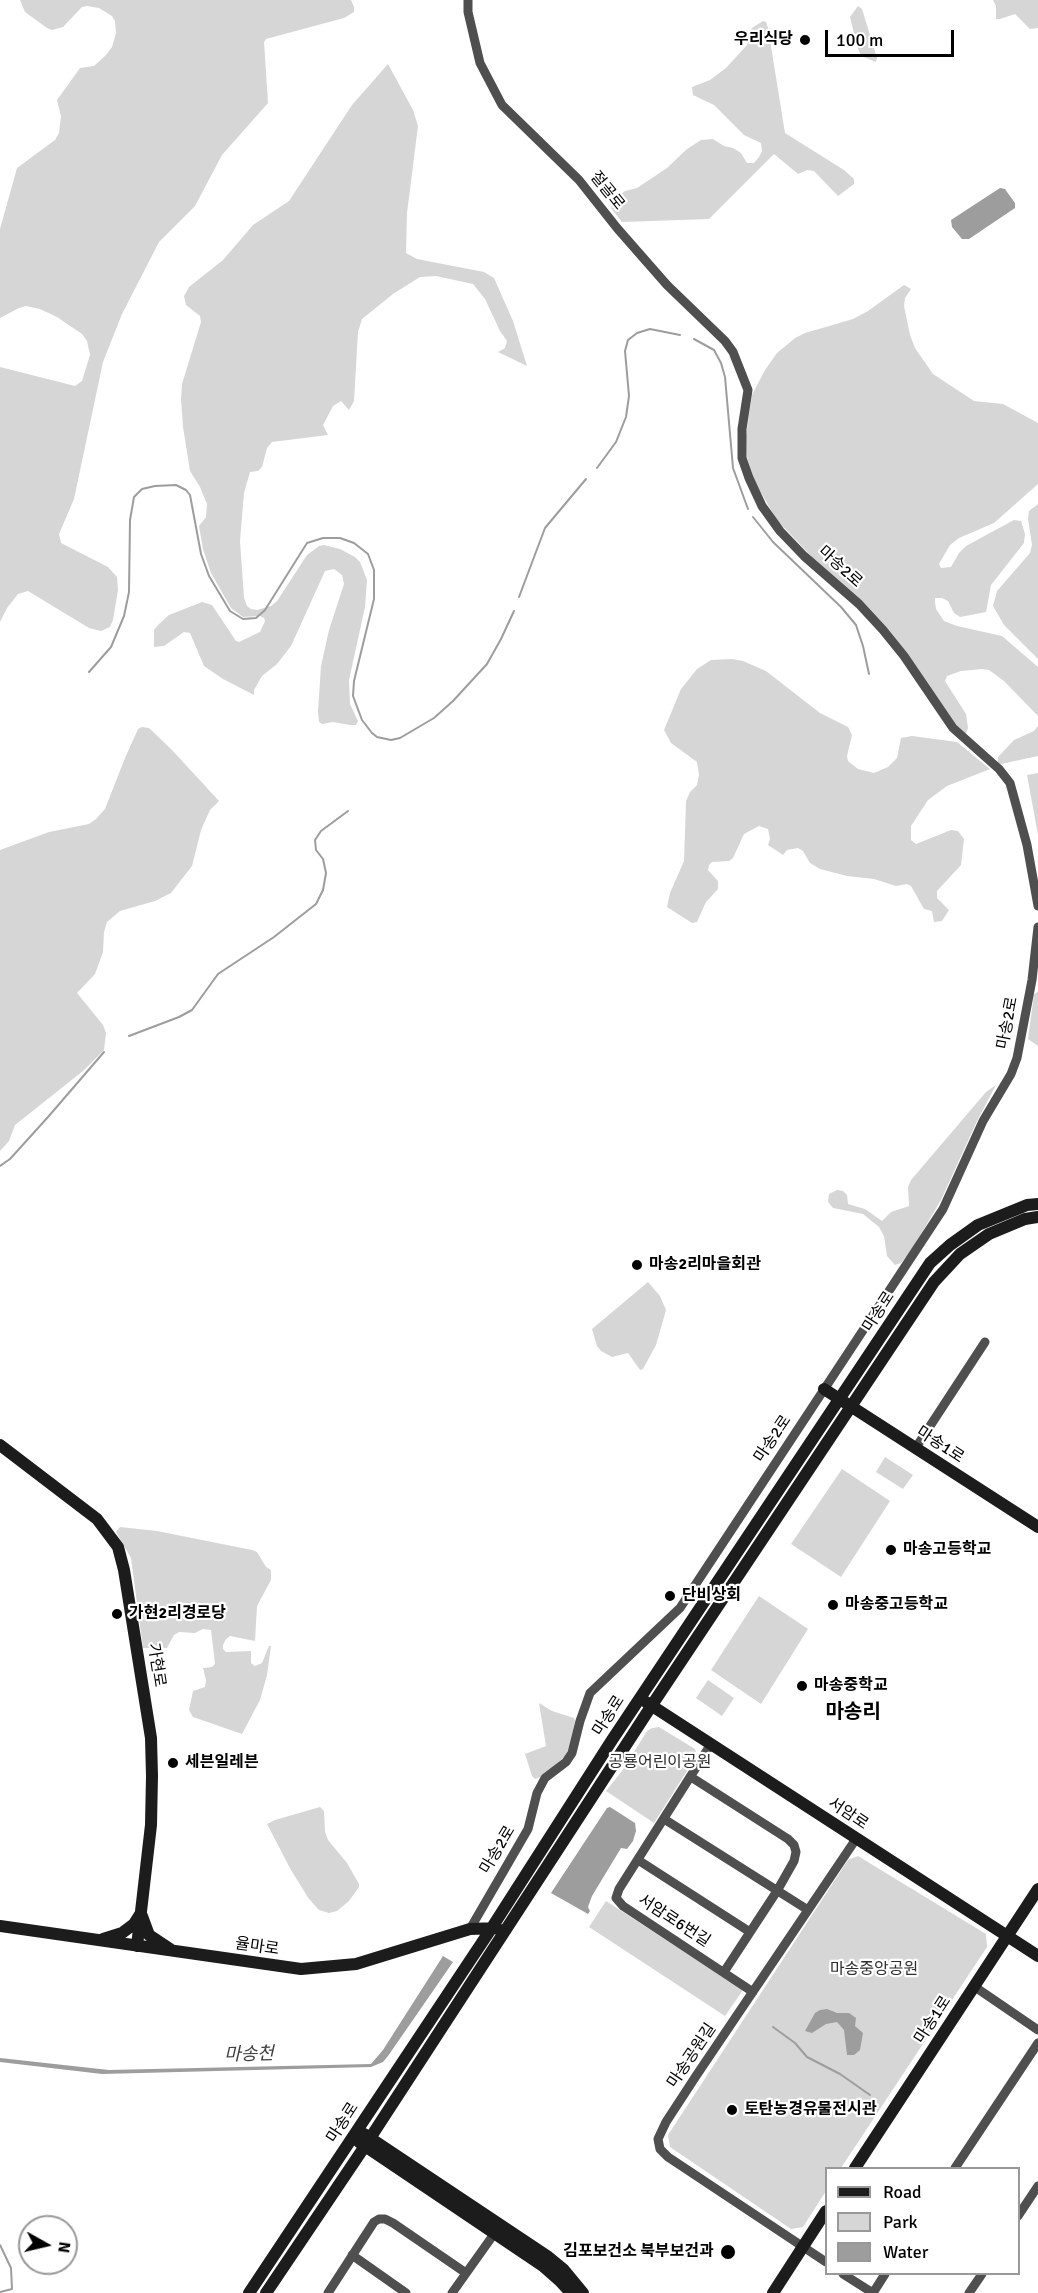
<!DOCTYPE html>
<meta charset="utf-8">
<style>
body{margin:0}
#map{position:relative;width:1038px;height:2293px;overflow:hidden;background:#fff;font-family:Signika,sans-serif}
canvas{display:block}
.legend{position:absolute;left:825px;top:2167px;width:195px;height:108px;box-sizing:border-box;background:#fff;border:2px solid #999;margin:0;padding:8px 10px;list-style:none;font-size:18px;color:#000}
.legend li{display:flex;align-items:center;gap:12px;height:30px}
.legend b{width:30px;border:2px solid #999}
.north{position:absolute;left:18px;top:2215px;width:60px;height:60px;box-sizing:border-box;background:#fff;border:2px solid #999;border-radius:50%;rotate:98deg;font-size:16px;font-weight:700;line-height:24px;text-align:center;color:#000}
.north::after{content:'';display:block;margin:auto;width:21px;height:27px;background:#000;clip-path:polygon(50% 0,100% 100%,50% 72%,0 100%)}
.scale{position:absolute;left:825px;top:30px;width:129px;height:27px;box-sizing:border-box;border:3px solid #000;border-top:0;padding-left:8px;font-size:18px;line-height:21px;white-space:nowrap;color:#000;-webkit-text-stroke:4px #fff;paint-order:stroke}
</style>
<div id="map">
<canvas width="1038" height="2293"></canvas>
<ul class="legend">
<li><b style="height:8px;background:#1c1c1c"></b>Road</li>
<li><b style="height:16px;background:#d6d6d6"></b>Park</li>
<li><b style="height:16px;background:#9d9d9d"></b>Water</li>
</ul>
<div class="north">N</div>
<div class="scale">100 m</div>
</div>
<script>
const ctx = document.querySelector('canvas').getContext('2d');
ctx.lineJoin = 'round';
function paint(path, color) { ctx.fillStyle = color; ctx.fill(path, 'evenodd'); }
const poly = rows => new Path2D(rows.map(r => 'M' + r).join(''));
function stroke(path, color, width, dash) { ctx.strokeStyle = color; ctx.lineWidth = width; ctx.lineCap = dash ? 'butt' : 'round'; ctx.setLineDash(dash || []); ctx.stroke(path); }
function label(font, color, halo, rows, align = 'center') {
  ctx.font = font + ' Signika,"Noto Sans KR",sans-serif'; ctx.lineWidth = 4.5; ctx.setLineDash([]); ctx.textBaseline = 'middle'; ctx.strokeStyle = halo; ctx.fillStyle = color; for (const [text, x, y, turn = 0] of rows) {
    ctx.save(); ctx.translate(x, y); ctx.rotate((+turn || 0) * Math.PI / 180); ctx.textAlign = isNaN(turn) ? turn : align; if (halo) ctx.strokeText(text, 0, 0); ctx.fillText(text, 0, 0); ctx.restore();
  }
}
paint(poly([
 [20,0,351,0,354,7,354,12,344,18,266,39,264,42,268,103,222,155,195,206,159,242,122,314,103,362,74,499,59,534,61,543,108,567,117,577,118,590,113,620,110,627,101,631,89,628,28,591,18,594,7,608,0,622,0,367,75,386,82,381,90,355,87,341,82,334,57,317,40,309,26,306,19,308,0,318,0,229,17,168,55,140,59,133,61,116,57,100,80,68,94,66,106,55,112,47,116,33,115,21,112,16,99,8,87,6,82,7,63,27,52,30,47,28,25,12],
 [993,0,1038,0,1038,28,1030,29,1015,14,1000,19,996,19,996,6],
 [858,6,862,9,877,58,876,62,861,56,857,46,850,17],
 [763,21,766,22,768,28,785,133,844,170,854,179,854,184,838,196,814,171,807,170,798,174,774,154,709,219,622,222,611,208,614,200,625,191,637,188,667,168,687,149,701,140,713,139,724,146,733,148,741,153,747,163,754,163,759,157,762,151,761,143,744,135,714,105,693,95,692,87,710,80,726,68,747,45,752,28],
 [388,64,413,110,418,126,407,213,406,253,417,259,484,272,494,278,513,321,527,366,498,352,505,348,507,341,500,331,485,299,473,284,436,276,420,277,393,294,362,319,358,332,354,401,349,410,341,401,333,406,323,425,328,435,272,442,267,448,262,467,258,471,250,472,244,493,240,541,244,598,247,606,251,609,257,610,271,606,277,601,307,555,319,546,324,545,340,549,355,557,360,562,367,580,365,607,349,680,350,704,358,721,356,725,350,725,333,722,322,724,319,722,318,711,321,666,329,630,344,584,342,575,334,569,325,571,291,646,277,664,262,676,254,690,254,695,223,679,204,666,190,633,184,632,164,646,154,647,154,630,159,624,169,615,202,602,212,605,236,641,239,642,260,632,265,621,264,618,260,616,243,617,231,608,211,573,203,549,199,526,206,517,207,504,200,487,190,471,183,427,181,399,182,384,201,322,200,316,186,305,184,296,189,287,223,260,253,225,289,201,352,105],
 [904,285,911,289,905,298,904,306,910,335,915,348,933,374,974,401,1003,404,1038,423,1038,484,994,523,959,538,950,545,939,564,941,568,951,567,959,553,966,546,1014,520,1021,521,1025,534,1024,543,991,585,986,612,960,617,954,613,948,601,942,598,935,598,935,602,936,609,944,621,957,626,1002,636,1038,667,1038,716,1004,681,989,670,982,669,961,671,947,676,945,681,966,714,968,728,966,734,959,729,915,666,776,519,754,480,747,457,746,436,752,395,765,370,777,353,795,338,805,333,853,319,868,311],
 [1038,504,1038,659,1004,625,993,606,997,591,1030,553,1032,545,1028,519,1029,511],
 [732,659,743,661,766,671,820,713,848,727,852,735,847,756,848,761,858,769,874,773,888,767,897,758,901,738,912,736,957,742,990,769,947,786,928,800,911,826,911,840,916,844,951,830,958,831,964,839,961,865,937,891,937,898,949,910,942,921,934,922,932,911,924,909,911,886,907,884,896,886,874,879,847,876,820,869,810,863,803,851,798,848,787,850,783,855,768,845,770,839,768,829,759,826,744,834,733,858,729,861,712,862,709,865,708,870,718,881,718,889,706,902,697,922,692,923,667,907,670,893,684,861,686,801,690,792,697,785,699,775,697,762,671,743,664,730,681,689,697,669,711,660],
 [1038,726,1038,756,1001,764,998,763,998,757,1014,740,1034,731],
 [142,727,149,728,172,750,219,801,210,810,201,830,192,866,171,893,155,901,120,911,107,922,104,932,103,952,95,974,77,993,103,1025,106,1033,104,1050,83,1071,15,1125,9,1141,0,1151,0,850,49,832,89,824,96,819,105,809,125,758,138,729],
 [1038,773,1038,835,1027,775],
 [1038,992,1038,1046,1028,1039,1034,994],
 [996,1085,977,1121,941,1200,912,1249,901,1263,895,1265,887,1256,884,1236,879,1227,863,1214,833,1208,828,1202,829,1194,837,1190,843,1191,847,1195,848,1204,865,1209,882,1221,891,1212,909,1206,908,1187,911,1180,986,1092],
 [648,1282,660,1296,666,1310,656,1345,643,1369,640,1370,628,1353,612,1357,601,1351,597,1346,592,1329],
 [885,1457,913,1475,903,1489,876,1472],
 [842,1469,890,1501,841,1577,791,1544],
 [120,1527,157,1531,252,1550,257,1552,266,1567,271,1570,271,1580,257,1606,255,1641,230,1636,226,1639,223,1645,223,1649,226,1652,251,1651,251,1663,255,1666,262,1663,269,1646,271,1646,267,1675,260,1700,242,1734,193,1717,189,1710,193,1691,205,1687,206,1680,203,1668,212,1667,215,1664,211,1630,203,1629,195,1633,179,1632,174,1635,167,1648,143,1648,131,1558,116,1532],
 [759,1596,808,1629,761,1704,711,1670],
 [708,1680,734,1698,722,1716,696,1698],
 [539,1703,552,1711,574,1718,575,1721,570,1747,564,1757,543,1776,535,1779,532,1776,525,1754,546,1746],
 [659,1727,695,1749,697,1755,654,1823,606,1791,622,1771,647,1731,652,1728],
 [320,1807,324,1811,325,1832,328,1840,347,1863,359,1884,359,1887,349,1901,337,1911,329,1913,319,1910,309,1899,291,1870,267,1824,275,1820],
 [858,1856,986,1934,987,1947,841,2168,826,2168,826,2191,803,2227,791,2229,670,2147,668,2135,848,1860],
 [606,1901,743,1990,725,2016,589,1927]
]), '#d6d6d6');
paint(poly([
 [1000,188,1005,189,1007,192,1015,203,1015,208,969,239,962,239,952,227,951,220],
 [610,1807,635,1823,636,1831,633,1841,627,1849,621,1848,592,1896,588,1907,590,1911,588,1914,551,1893,607,1808],
 [443,1956,453,1962,388,2056,383,2062,371,2067,102,2074,0,2062,0,2058,109,2070,371,2064,383,2050],
 [827,2009,837,2013,849,2013,856,2018,855,2026,863,2033,860,2050,854,2055,847,2055,844,2030,837,2022,826,2024,812,2033,805,2031,815,2013,820,2010]
]), '#9d9d9d');
stroke(poly([
 [694,339,714,350,721,363,725,377,733,468,748,509],
 [597,468,616,442,626,417,629,396,625,351,628,340,637,333,650,329,680,335],
 [753,517,773,542,841,607,856,625,863,646,869,674],
 [519,597,545,528,586,479],
 [89,672,111,647,124,616,129,592,130,520,134,497,142,489,155,486,176,485,186,490,190,495,201,554,209,576,230,611,243,619,256,618,265,610,307,543,323,538,340,538,354,543,368,554,374,570,374,599,354,681,353,696,362,720,372,733,377,737,391,740,400,738,434,718,453,701,487,664,501,639,514,611],
 [129,1036,179,1017,192,1010,218,974,274,937,316,904,323,890,326,873,323,859,316,850,315,840,321,831,348,811],
 [0,1166,10,1159,48,1117,104,1052],
 [773,2027,795,2043,807,2057,840,2074,870,2095],
 [0,2245,11,2268,12,2289,0,2292]
]), '#9d9d9d', 2);
stroke(poly([
 [468,0,468,12,480,63,502,105,579,180,617,228,667,285,725,341,733,352,748,390,742,429,742,458,749,478,762,506,780,531,804,556,859,604,883,630,904,656,953,728,999,769,1010,783,1027,845,1038,906],
 [915,1449,985,1342],
 [711,1744,619,1889,616,1898,623,1906,753,1992],
 [691,1777,788,1839,794,1845,796,1852,794,1861,777,1891,724,1972],
 [664,1819,808,1910],
 [638,1860,750,1932],
 [470,1929,528,1829,537,1793,545,1778,566,1762,572,1753,580,1721,590,1693,680,1608,943,1209,983,1121,1011,1074,1017,1058,1032,980,1038,927],
 [975,1987,1038,2030],
 [955,2168,1038,2043],
 [1018,2216,1038,2186],
 [352,2255,406,2293],
 [826,2262,668,2157,660,2149,658,2139,666,2122,696,2076,856,1839],
 [843,2274,873,2293],
 [328,2293,374,2222,379,2219,385,2219,393,2223,466,2273],
 [452,2293,494,2234],
 [873,2293,885,2274],
 [969,2293,982,2274]
]), '#4f4f4f', 9);
stroke(poly([
 [824,1389,1038,1527],
 [0,1445,97,1519,118,1547,124,1570,151,1738,152,1776,151,1825,137,1946],
 [646,1702,1038,1956],
 [142,1916,149,1935,170,1949],
 [0,1926,301,1969,356,1964,470,1929,497,1928],
 [103,1939,122,1933,134,1924,141,1913],
 [364,2134,547,2256,564,2270,583,2293],
 [359,2142,543,2266,560,2281,571,2293],
 [855,2168,1038,1889],
 [249,2293,491,1929,612,1740,930,1263,950,1245,978,1225,1027,1205,1038,1204],
 [266,2293,365,2146,652,1705,934,1282,960,1254,989,1234,1025,1219,1038,1217],
 [773,2293,826,2211]
]), '#1c1c1c', 12);
for (const [x, y, r, color] of [
 [805,40,6,"#000"],
 [637,1265,6,"#000"],
 [891,1550,6,"#000"],
 [670,1596,6,"#000"],
 [833,1605,6,"#000"],
 [117,1614,6,"#000"],
 [802,1686,6,"#000"],
 [173,1763,6,"#000"],
 [732,2110,6,"#000"],
 [728,2252,8,"#000"]
]) { const dot = new Path2D(); dot.arc(x, y, r, 0, 2 * Math.PI); ctx.fillStyle = color; ctx.fill(dot); stroke(dot, '#fff', 2); }
label('bold 16px', '#000', '#fff', [
 ["우리식당",793,40,"right"],
 ["마송2리마을회관",649,1265],
 ["마송고등학교",903,1550],
 ["단비상회",682,1596],
 ["마송중고등학교",845,1605],
 ["가현2리경로당",129,1614],
 ["마송중학교",814,1686],
 ["세븐일레븐",185,1763],
 ["토탄농경유물전시관",744,2110],
 ["김포보건소 북부보건과",714,2252,"right"]
], 'left');
label('16px', '#000', '#fff', [
 ["절골로",607,191,51],
 ["마송2로",840,567,42],
 ["마송2로",1008,1023,-79],
 ["마송로",879,1312,-57],
 ["마송2로",773,1439,-56],
 ["마송1로",940,1445,33],
 ["가현로",156,1665,81],
 ["마송로",609,1716,-57],
 ["서암로",848,1814,34],
 ["마송2로",498,1850,-59],
 ["서암로6번길",674,1921,33],
 ["율마로",257,1947,8],
 ["마송1로",933,2020,-57],
 ["마송공원길",692,2056,-56],
 ["마송로",343,2123,-57]
]);
label('16px', '#2d2d2d', '#fff', [
 ["공룡어린이공원",660,1763],
 ["마송중앙공원",874,1970]
]);
label('italic 18px', '#3e3e3e', '#fff', [
 ["마송천",249,2055,-1]
]);
label('bold 20px', '#000', '#fff', [
 ["마송리",853,1713]
]);
</script>
